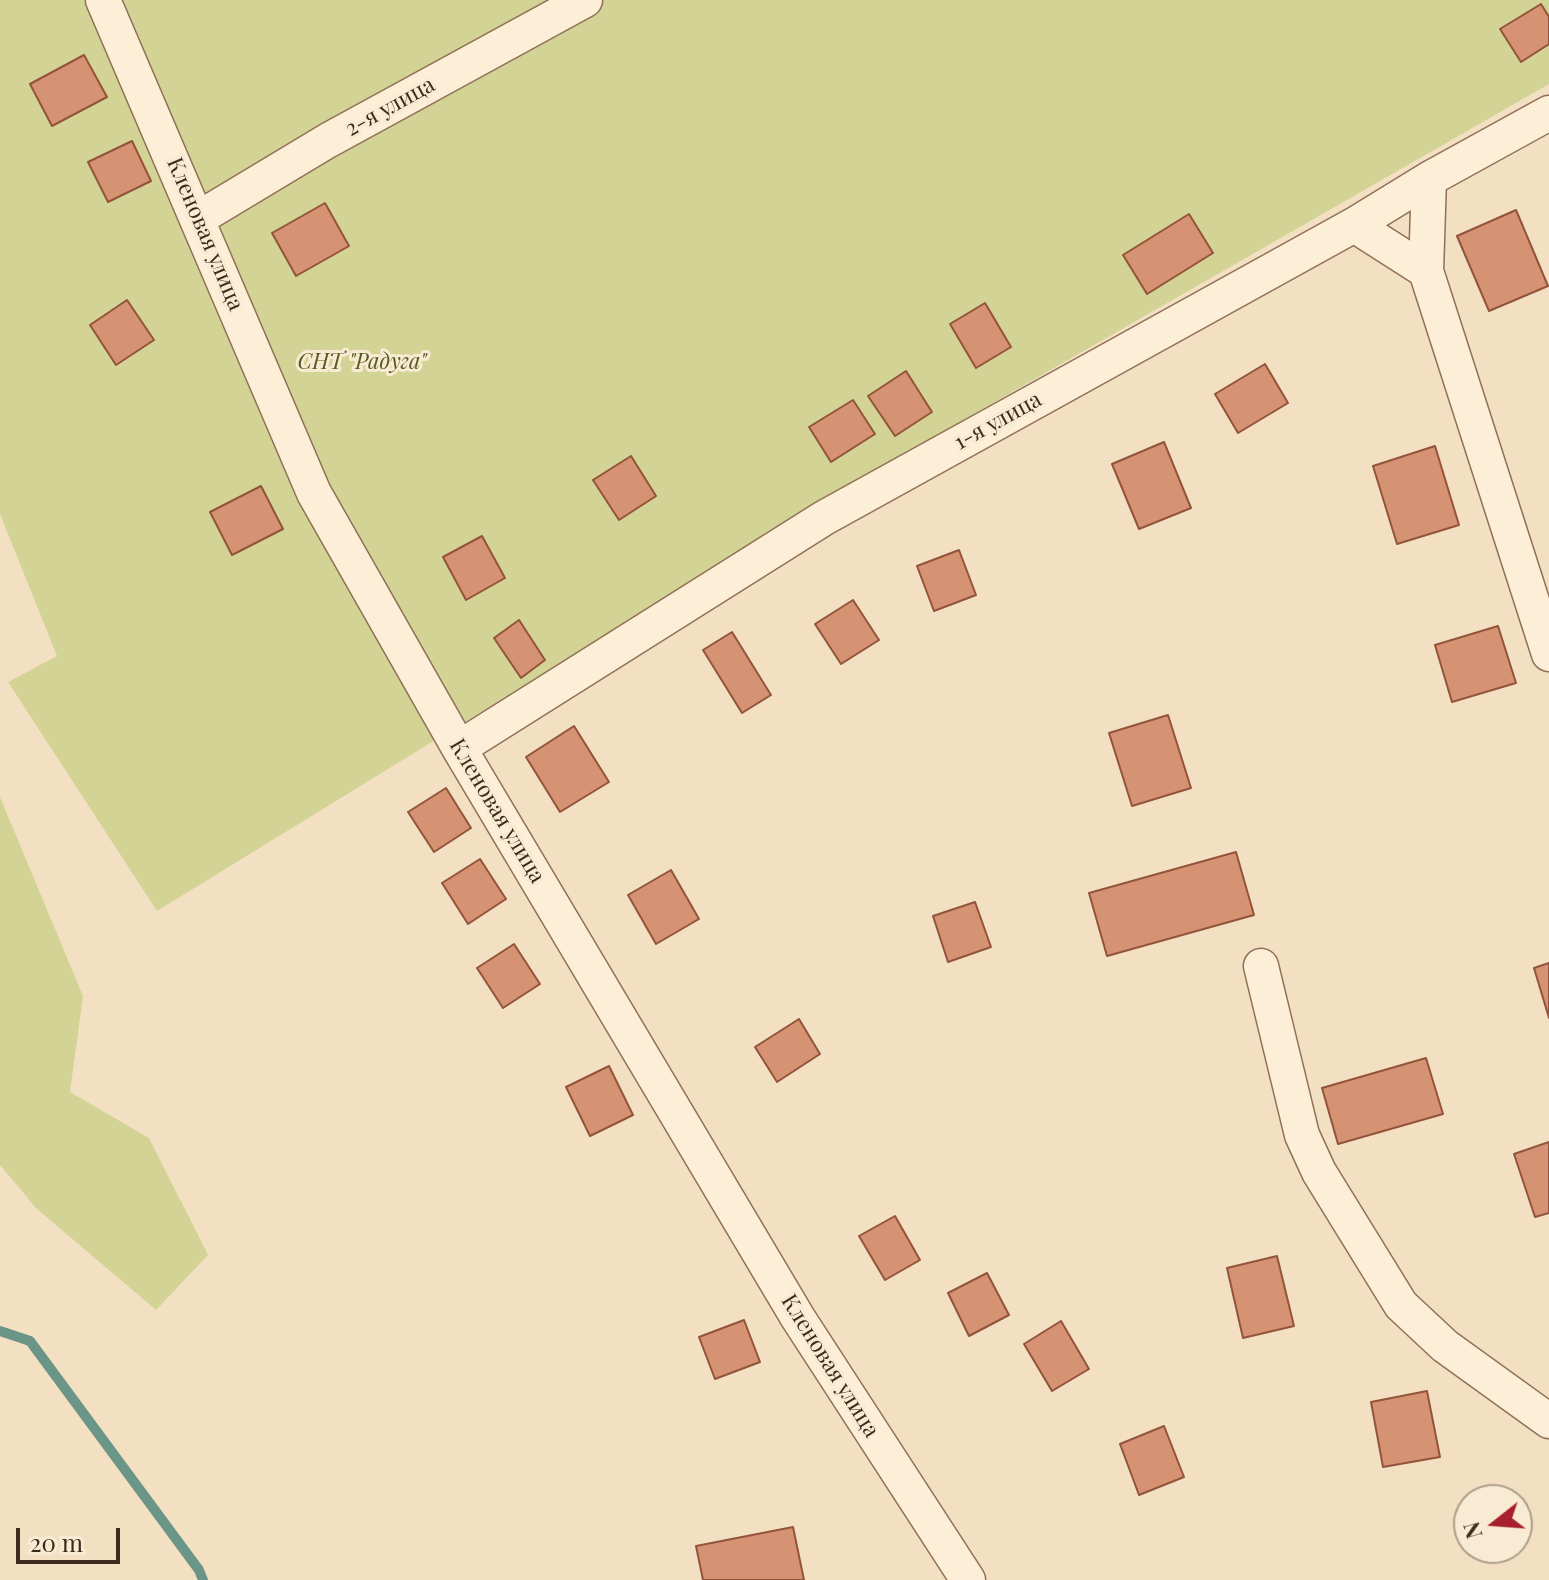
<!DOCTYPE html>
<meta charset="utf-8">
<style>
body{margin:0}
#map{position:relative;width:1549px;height:1580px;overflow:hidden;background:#f3e0c3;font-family:"Playfair Display",serif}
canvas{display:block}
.north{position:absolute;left:1453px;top:1484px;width:80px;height:80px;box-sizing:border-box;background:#f9ebd3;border:2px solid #ae9e8a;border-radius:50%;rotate:253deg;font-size:22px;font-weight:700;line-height:32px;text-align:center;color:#3e2a1d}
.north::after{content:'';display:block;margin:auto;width:28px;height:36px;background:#a6202e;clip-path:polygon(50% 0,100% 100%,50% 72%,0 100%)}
.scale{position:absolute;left:16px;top:1528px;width:104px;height:36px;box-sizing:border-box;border:4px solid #3e2a1d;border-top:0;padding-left:10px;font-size:24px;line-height:28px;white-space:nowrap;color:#3e2a1d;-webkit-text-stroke:6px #f9ebd3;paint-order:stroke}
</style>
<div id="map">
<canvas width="1549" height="1580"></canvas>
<div class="north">N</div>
<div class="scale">20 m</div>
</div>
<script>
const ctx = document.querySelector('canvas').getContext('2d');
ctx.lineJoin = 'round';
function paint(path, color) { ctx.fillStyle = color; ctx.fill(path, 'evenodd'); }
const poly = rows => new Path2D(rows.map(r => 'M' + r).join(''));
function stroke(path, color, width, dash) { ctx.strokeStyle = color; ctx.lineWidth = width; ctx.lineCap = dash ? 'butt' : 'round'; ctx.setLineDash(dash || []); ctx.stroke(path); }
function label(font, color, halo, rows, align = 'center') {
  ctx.font = font + ' "Playfair Display",serif'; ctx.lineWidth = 6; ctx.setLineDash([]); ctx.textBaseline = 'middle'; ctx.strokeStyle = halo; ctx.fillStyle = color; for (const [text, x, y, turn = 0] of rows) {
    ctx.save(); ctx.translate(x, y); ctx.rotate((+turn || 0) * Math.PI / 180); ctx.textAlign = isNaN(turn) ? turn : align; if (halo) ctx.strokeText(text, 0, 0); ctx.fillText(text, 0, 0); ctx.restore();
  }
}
paint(poly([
 [0,0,1549,0,1549,84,850,485,157,911,8,682,57,656,0,514],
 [0,797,83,996,70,1092,149,1138,208,1255,156,1310,36,1208,0,1165]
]), '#d2d395');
stroke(poly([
 [0,1331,30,1341,199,1570,203,1580]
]), '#6b9586', 10);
const building = poly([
 [1541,4,1549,17,1549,44,1521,62,1500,29,1541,4],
 [84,55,107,97,52,126,30,84,84,55],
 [132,141,151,181,108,202,88,162,132,141],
 [325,203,349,246,296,276,272,233,325,203],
 [1516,210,1548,286,1489,311,1457,236,1516,210],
 [1189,214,1213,253,1147,294,1123,255,1189,214],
 [127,300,154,340,116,365,90,325,127,300],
 [985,303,1011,347,976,368,950,324,985,303],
 [1265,364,1288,403,1238,433,1215,394,1265,364],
 [906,371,932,412,895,436,868,396,906,371],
 [853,400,875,434,831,462,809,427,853,400],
 [1164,442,1191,508,1139,529,1112,464,1164,442],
 [1435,446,1459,525,1397,544,1373,466,1435,446],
 [631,456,656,496,619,520,593,480,631,456],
 [261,486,283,529,232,555,210,512,261,486],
 [482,536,505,578,466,600,443,557,482,536],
 [959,550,976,595,934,611,917,566,959,550],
 [853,600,879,640,841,664,815,624,853,600],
 [519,620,545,660,521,678,494,638,519,620],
 [1498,626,1516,683,1452,702,1435,645,1498,626],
 [732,632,771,695,742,713,703,650,732,632],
 [1168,715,1191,788,1132,806,1109,733,1168,715],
 [574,726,609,782,560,812,526,757,574,726],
 [446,788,471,828,434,852,408,812,446,788],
 [1236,852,1254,915,1107,956,1089,893,1236,852],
 [480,859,506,899,468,924,442,883,480,859],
 [671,870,699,919,656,944,628,895,671,870],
 [975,902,991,947,948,962,933,916,975,902],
 [514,944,540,984,503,1008,477,968,514,944],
 [1549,963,1549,1018,1534,968,1549,963],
 [799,1019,820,1054,777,1082,755,1047,799,1019],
 [1426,1058,1443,1114,1338,1144,1322,1088,1426,1058],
 [609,1066,633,1115,590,1136,566,1087,609,1066],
 [1549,1142,1549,1213,1535,1217,1514,1154,1549,1142],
 [895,1216,920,1260,885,1280,859,1236,895,1216],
 [1277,1256,1294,1326,1243,1338,1227,1268,1277,1256],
 [987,1273,1009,1315,969,1336,948,1293,987,1273],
 [744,1320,760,1362,715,1379,699,1337,744,1320],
 [1061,1321,1089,1369,1052,1391,1024,1344,1061,1321],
 [1427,1391,1440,1457,1383,1467,1371,1402,1427,1391],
 [1164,1426,1184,1477,1139,1495,1120,1444,1164,1426],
 [793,1527,804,1580,703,1580,696,1546,793,1527]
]);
paint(building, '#d69374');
stroke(building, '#92543a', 2);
const minor = poly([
 [103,0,314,493,459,748,798,1318,968,1580],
 [199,218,327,141,585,0],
 [1354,225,1426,271,1549,654],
 [1426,271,1429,179],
 [459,748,824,518,1354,225,1429,179,1549,113],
 [1261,966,1302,1135,1319,1172,1401,1305,1445,1346,1549,1421]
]);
stroke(minor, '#907057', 37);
stroke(minor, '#fceed7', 34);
label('22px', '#3e2a1d', '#f9ebd3', [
 ["2-я улица",390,107,-29],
 ["Кленовая улица",205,234,67],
 ["1-я улица",998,421,-29],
 ["Кленовая улица",497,811,59],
 ["Кленовая улица",830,1366,58]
]);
label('italic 22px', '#545d21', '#f9ebd3', [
 ["СНТ \"Радуга\"",362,362]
]);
</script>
